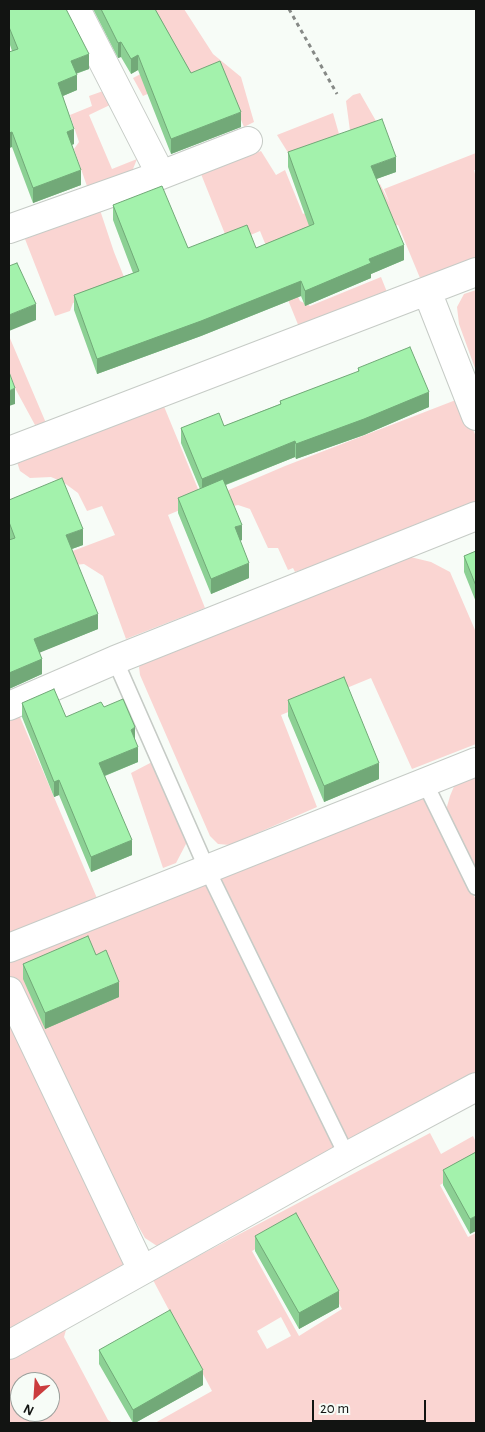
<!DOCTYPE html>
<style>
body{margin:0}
#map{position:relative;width:485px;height:1432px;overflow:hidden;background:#f7fcf7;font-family:"Alegreya Sans",sans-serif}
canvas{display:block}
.frame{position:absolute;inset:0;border:10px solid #121412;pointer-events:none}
.north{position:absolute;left:10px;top:1372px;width:50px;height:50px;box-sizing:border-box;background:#f7fcf7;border:1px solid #9b9f9b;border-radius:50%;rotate:206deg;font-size:14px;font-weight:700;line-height:20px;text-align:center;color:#121412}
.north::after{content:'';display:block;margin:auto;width:18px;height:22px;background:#cb3c3e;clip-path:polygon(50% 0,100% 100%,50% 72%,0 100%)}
.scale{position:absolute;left:312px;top:1400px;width:114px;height:22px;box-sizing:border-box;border:2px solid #121412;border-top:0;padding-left:6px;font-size:15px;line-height:18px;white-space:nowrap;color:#121412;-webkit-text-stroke:4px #f7fcf7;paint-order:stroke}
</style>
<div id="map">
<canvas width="485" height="1432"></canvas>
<div class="frame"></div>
<div class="north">N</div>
<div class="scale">20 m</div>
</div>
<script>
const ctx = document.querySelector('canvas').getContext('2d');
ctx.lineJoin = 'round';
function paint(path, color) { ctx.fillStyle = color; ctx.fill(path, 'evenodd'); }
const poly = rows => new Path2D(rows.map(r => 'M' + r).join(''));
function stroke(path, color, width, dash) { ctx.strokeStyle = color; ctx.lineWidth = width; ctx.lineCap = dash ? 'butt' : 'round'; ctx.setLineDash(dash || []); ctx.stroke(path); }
paint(poly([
 [152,9,184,9,213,54,241,77,254,122,244,127,225,81,154,91,143,96,133,78,171,58],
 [106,90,112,104,89,115,112,169,137,159,131,174,88,189,74,149,79,142,70,115,92,106,89,96],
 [360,93,380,128,351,138,346,101,353,95],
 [333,113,339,134,292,159,277,135],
 [261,151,276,175,285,170,303,214,380,184,390,204,384,189,476,153,476,170,474,170,476,178,476,257,420,278,398,225,377,232,315,234,293,285,300,301,310,306,381,277,387,292,299,327,260,231,229,244,201,174],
 [100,210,114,252,126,282,73,303,70,311,55,316,25,239],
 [476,290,476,371,459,324,457,307,464,294],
 [9,336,46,423,35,425,16,390,9,372],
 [461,398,476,437,476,502,344,555,295,572,293,568,288,570,278,548,268,548,250,509,238,505,194,515,187,507,168,515,205,608,126,639,103,576,84,564,56,567,9,575,115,535,102,506,87,511,78,493,63,482,51,477,30,478,20,471,17,462,163,404,203,501,285,466],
 [398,554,431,562,450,572,475,630,476,630,476,744,412,769,371,678,281,715,317,807,230,845,218,844,210,836,140,675,139,667,143,660],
 [17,710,99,903,9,939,9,714],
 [154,761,187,842,176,863,163,868,131,773],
 [476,773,476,870,446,810,450,796,455,784],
 [422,790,476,900,476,1097,171,1244,157,1246,145,1238,125,1203,117,1210,142,1257,68,1323,64,1337,108,1420,113,1423,9,1423,9,958],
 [20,1382,50,1382,50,1412,20,1412],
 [430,1133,441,1154,473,1136,476,1142,476,1165,440,1185,468,1237,476,1233,476,1423,155,1423,212,1391,153,1280],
 [296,1226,342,1309,299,1336,252,1251],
 [281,1317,291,1336,267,1349,257,1331]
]), '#fad5d2');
const service = poly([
 [115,660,207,869,347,1156],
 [425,783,476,887]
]);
const minor = poly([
 [161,175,248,141],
 [9,229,161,175,76,9],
 [427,291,476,416],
 [9,451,476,272],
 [9,706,115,660,476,516],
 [9,948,476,762],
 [9,991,142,1270],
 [9,1345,347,1156,476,1087]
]);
stroke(service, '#c6cbc6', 18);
stroke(minor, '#c6cbc6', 30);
stroke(poly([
 [289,9,337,94]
]), '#868986', 3, [4, 4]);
stroke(service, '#fff', 15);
stroke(minor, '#fff', 28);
paint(poly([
 [9,9,89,69,76,74,77,90,63,96,74,144,72,145,81,185,33,203,12,147,9,148,12,51,9,42],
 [93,9,155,9,191,73,241,127,171,154,138,70,131,74,121,57,118,58],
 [288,152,396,172,376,179,404,260,371,274,371,278,305,306,301,296,201,336,97,374,74,310,74,295,133,273,113,220,113,205,188,248,256,248,309,226,288,167],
 [358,368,429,407,364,435,296,459,295,457,226,485,242,540,240,541,249,578,211,594,178,513,178,498,200,489,181,443,181,428,224,426,280,404,280,401,358,372],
 [9,500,83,545,72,549,98,629,40,652,42,674,9,689,9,540,10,540,9,538],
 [476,551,476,602,464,572,464,556],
 [288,700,379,779,324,802,288,716],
 [22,703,66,717,104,707,138,762,105,776,132,855,91,872,59,795,54,797,22,717],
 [96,955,119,997,45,1029,23,979,23,964],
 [476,1152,470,1234,443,1185,443,1170],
 [255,1236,339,1307,299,1329,255,1251],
 [99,1350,203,1385,135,1423,133,1423,99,1364]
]), '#8cd094');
paint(poly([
 [121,42,121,57,118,58,118,43],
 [89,54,89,69,71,75,71,61],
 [138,55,138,70,131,74,131,59],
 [77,75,77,90,58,98,58,83],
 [241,112,241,127,171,154,171,139],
 [74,129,74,144,67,146,67,132],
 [12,132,12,147,9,148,9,133],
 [396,157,396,172,371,181,371,166],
 [81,170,81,185,33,203,33,188],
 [404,245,404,260,371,274,371,278,305,306,305,291,369,259],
 [301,281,301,296,201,336,97,374,97,359],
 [36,304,36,320,9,331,9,315],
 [15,388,15,404,9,406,9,391],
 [429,392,429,407,364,435,296,459,296,444],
 [295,441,295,457,202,494,202,479],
 [242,525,242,540,235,542,235,527],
 [83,529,83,545,66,551,66,535],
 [249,563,249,578,211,594,211,579],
 [98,614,98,629,34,655,34,639],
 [42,659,42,674,9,689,9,673],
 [135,727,135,741,131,730],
 [138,747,138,762,99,778,99,763],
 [379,763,379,779,324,802,324,786],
 [59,780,59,795,54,797,54,782],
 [132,840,132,855,91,872,91,857],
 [119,982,119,997,45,1029,45,1013],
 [476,1216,476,1231,470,1234,470,1219],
 [339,1291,339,1307,299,1329,299,1313],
 [203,1370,203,1385,135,1423,133,1423,133,1410]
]), '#72a978');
const building = poly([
 [9,9,66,9,89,54,71,61,77,75,58,83,74,129,67,132,81,170,33,188,12,132,9,133,9,52,18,49,9,27,9,9],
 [101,9,155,9,191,73,220,61,241,112,171,139,138,55,131,59,121,42,118,43,101,9],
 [382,119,396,157,371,166,404,245,369,259,371,263,305,291,301,281,201,321,97,359,74,295,139,271,113,205,162,186,188,248,247,225,256,248,314,224,288,152,382,119],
 [17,263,36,304,9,315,9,266,17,263],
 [410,347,429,392,364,419,296,444,295,441,202,479,181,428,219,413,224,426,281,404,280,401,359,371,358,368,410,347],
 [9,372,15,388,9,391,9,372],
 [62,478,83,529,66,535,98,614,34,639,42,659,9,673,9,540,15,538,9,522,9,500,62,478],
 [223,479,242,525,235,527,249,563,211,579,178,498,223,479],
 [476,551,476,586,464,556,476,551],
 [344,677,379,763,324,786,288,700,344,677],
 [54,689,66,717,101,702,104,707,123,699,135,727,131,730,138,747,99,763,132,840,91,857,59,780,54,782,22,703,54,689],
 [88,936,96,955,106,950,119,982,45,1013,23,964,88,936],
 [476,1152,476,1216,470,1219,443,1170,476,1152],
 [296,1213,339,1291,299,1313,255,1236,296,1213],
 [170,1310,203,1370,133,1410,99,1350,170,1310]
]);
paint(building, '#a3f2ac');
stroke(building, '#72a978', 1);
</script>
